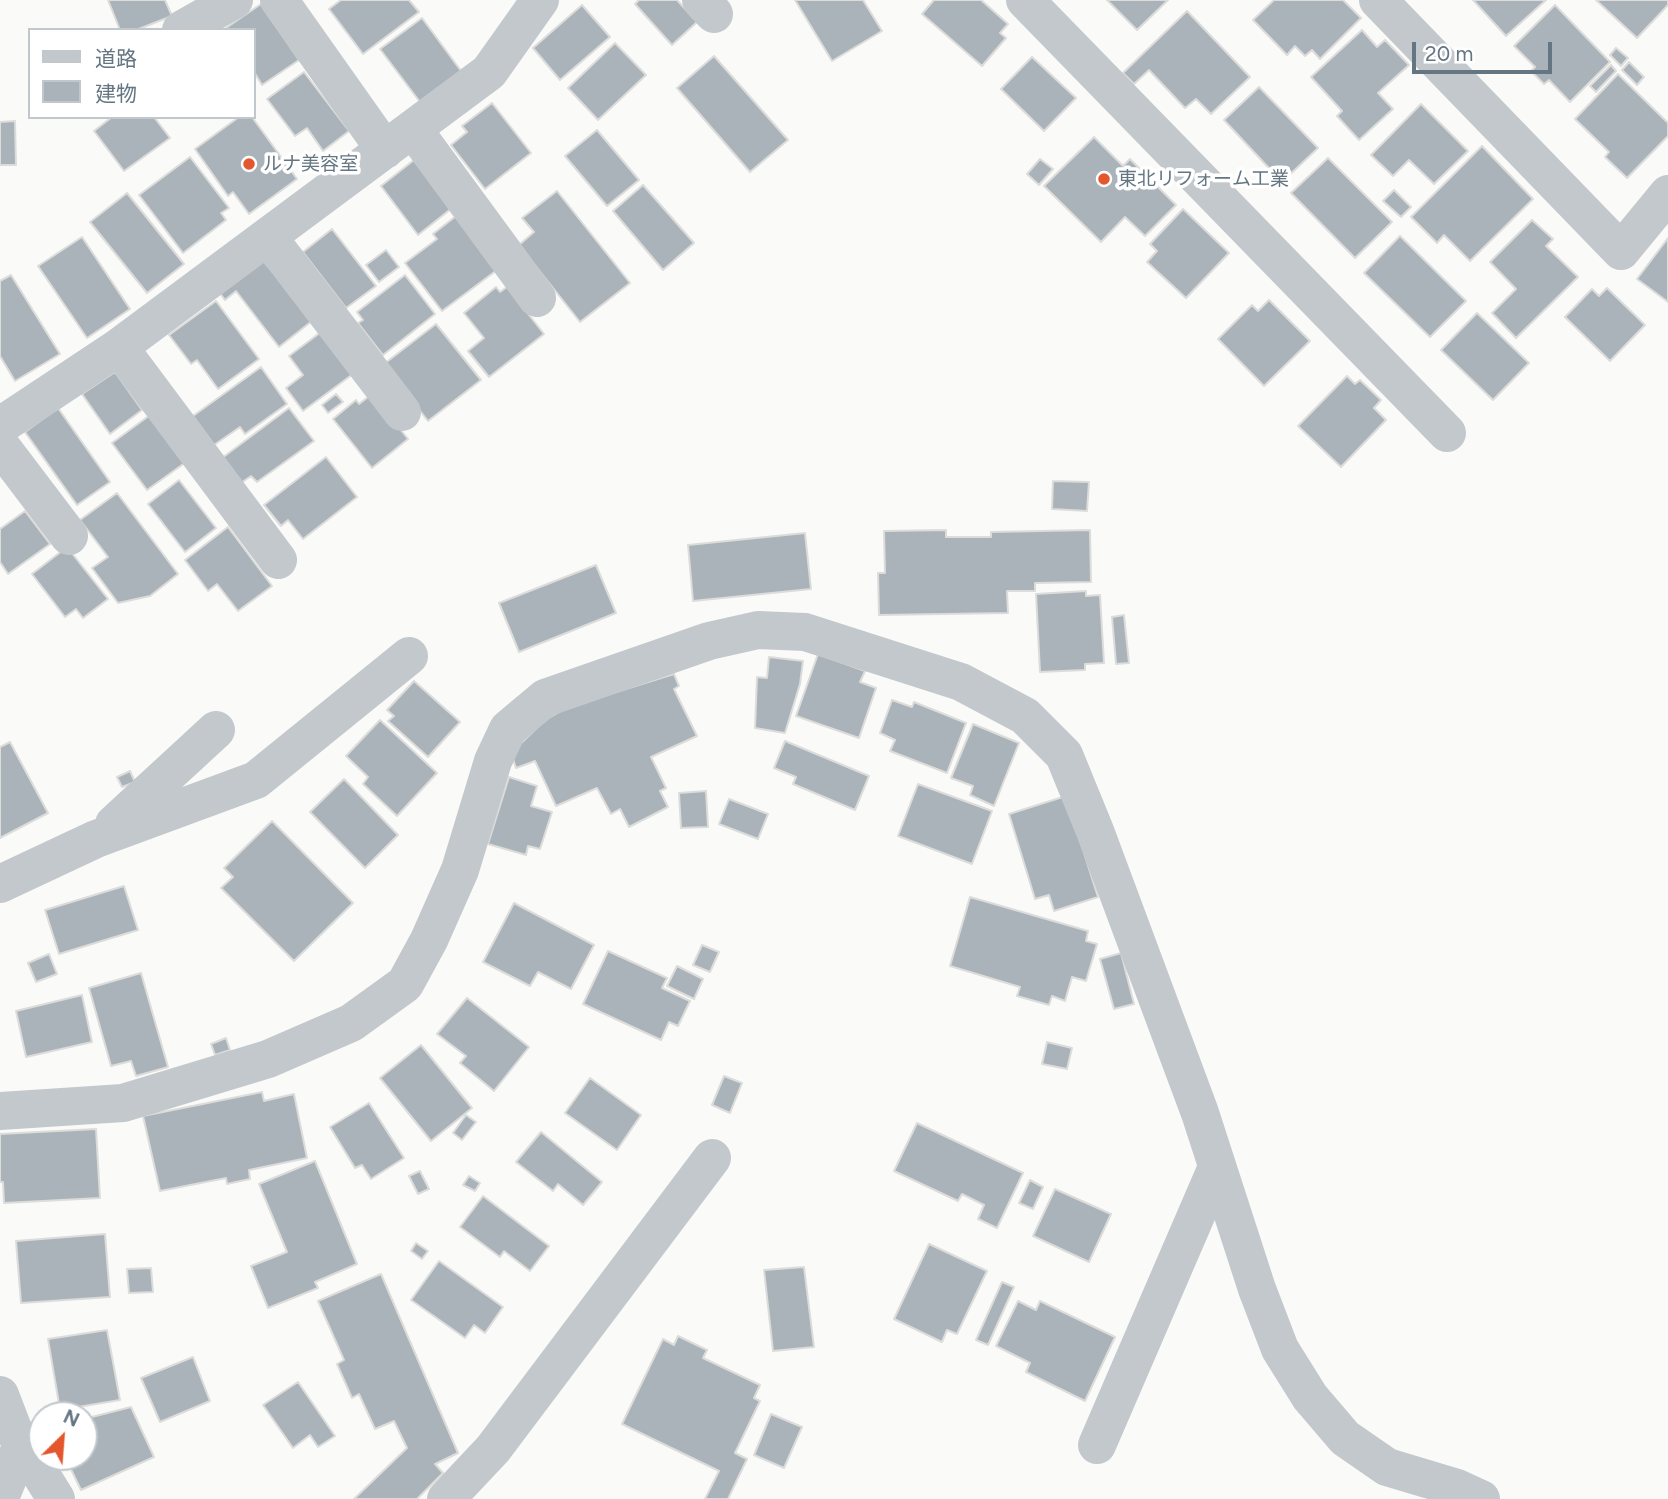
<!DOCTYPE html>
<meta charset="utf-8">
<style>
body{margin:0}
#map{position:relative;width:1668px;height:1499px;overflow:hidden;background:#fafaf8;font-family:Figtree,"Noto Sans JP",sans-serif}
canvas{display:block}
.legend{position:absolute;left:28px;top:28px;width:228px;height:91px;box-sizing:border-box;background:#fff;border:2px solid #c1c8cd;margin:0;padding:9px 12px;list-style:none;font-size:21px;color:#657683}
.legend li{display:flex;align-items:center;gap:14px;height:35px}
.legend b{width:35px;border:2px solid #c1c8cd}
.north{position:absolute;left:28px;top:1401px;width:70px;height:70px;box-sizing:border-box;background:#fff;border:2px solid #c1c8cd;border-radius:50%;rotate:25deg;font-size:19px;font-weight:700;line-height:28px;text-align:center;color:#657683}
.north::after{content:'';display:block;margin:auto;width:24px;height:32px;background:#e4572e;clip-path:polygon(50% 0,100% 100%,50% 72%,0 100%)}
.scale{position:absolute;left:1412px;top:42px;width:140px;height:32px;box-sizing:border-box;border:4px solid #657683;border-top:0;padding-left:9px;font-size:21px;line-height:24px;white-space:nowrap;color:#657683;-webkit-text-stroke:5px #fff;paint-order:stroke}
</style>
<div id="map">
<canvas width="1668" height="1499"></canvas>
<ul class="legend">
<li><b style="height:9px;background:#c3c8cc"></b>道路</li>
<li><b style="height:19px;background:#aab3b9"></b>建物</li>
</ul>
<div class="north">N</div>
<div class="scale">20 m</div>
</div>
<script>
const ctx = document.querySelector('canvas').getContext('2d');
ctx.lineJoin = 'round';
function paint(path, color) { ctx.fillStyle = color; ctx.fill(path, 'evenodd'); }
const poly = rows => new Path2D(rows.map(r => 'M' + r).join(''));
function stroke(path, color, width, dash) { ctx.strokeStyle = color; ctx.lineWidth = width; ctx.lineCap = dash ? 'butt' : 'round'; ctx.setLineDash(dash || []); ctx.stroke(path); }
function label(font, color, halo, rows, align = 'center') {
  ctx.font = font + ' Figtree,"Noto Sans JP",sans-serif'; ctx.lineWidth = 7; ctx.setLineDash([]); ctx.textBaseline = 'middle'; ctx.strokeStyle = halo; ctx.fillStyle = color; for (const [text, x, y, turn = 0] of rows) {
    ctx.save(); ctx.translate(x, y); ctx.rotate((+turn || 0) * Math.PI / 180); ctx.textAlign = isNaN(turn) ? turn : align; if (halo) ctx.strokeText(text, 0, 0); ctx.fillText(text, 0, 0); ctx.restore();
  }
}
const building = poly([
 [108,0,165,0,172,16,136,30,120,30,108,0],
 [341,0,409,0,419,12,363,54,329,9,341,0],
 [639,0,677,0,697,22,672,45,635,4,639,0],
 [795,0,863,0,882,31,832,61,795,0],
 [934,0,981,0,1008,24,1000,33,1006,38,982,66,922,14,934,0],
 [1107,0,1168,0,1137,30,1107,0],
 [1274,0,1343,0,1361,18,1320,59,1312,50,1305,56,1295,46,1287,55,1253,20,1274,0],
 [1473,0,1546,0,1506,36,1473,0],
 [1596,0,1668,0,1668,5,1637,38,1596,0],
 [261,4,299,60,262,85,254,72,254,30,223,30,261,4],
 [582,5,610,37,560,80,533,48,582,5],
 [1555,5,1610,62,1570,102,1549,80,1544,84,1531,71,1535,67,1514,46,1555,5],
 [1187,11,1250,77,1211,114,1196,99,1185,108,1149,70,1134,84,1123,73,1187,11],
 [422,18,464,75,423,106,380,49,422,18],
 [1362,30,1377,47,1385,40,1409,65,1378,93,1393,109,1359,140,1337,116,1342,111,1311,77,1362,30],
 [615,43,646,75,598,120,568,88,615,43],
 [1616,48,1628,58,1621,66,1610,55,1616,48],
 [714,56,788,140,750,172,677,88,714,56],
 [1032,57,1076,98,1044,131,1001,89,1032,57],
 [1629,62,1644,77,1637,85,1622,70,1629,62],
 [1611,65,1616,71,1596,92,1590,86,1611,65],
 [304,72,349,131,323,151,307,128,295,136,267,99,304,72],
 [1618,74,1668,123,1668,136,1627,178,1605,157,1609,152,1575,119,1618,74],
 [1259,87,1318,148,1282,182,1224,120,1259,87],
 [492,103,531,153,485,189,451,145,467,132,462,126,492,103],
 [1421,104,1468,151,1434,184,1409,160,1393,176,1371,155,1421,104],
 [112,117,154,117,170,138,124,171,94,131,112,117],
 [239,117,252,117,297,179,249,214,233,192,228,196,195,149,239,117],
 [15,121,16,165,0,165,0,122,15,121],
 [597,130,639,180,607,206,565,156,597,130],
 [1094,137,1123,166,1130,159,1176,205,1145,236,1125,217,1101,242,1044,186,1094,137],
 [1482,146,1533,199,1470,261,1444,235,1437,243,1411,217,1482,146],
 [190,157,229,208,221,213,226,220,183,253,139,195,190,157],
 [1328,158,1392,222,1355,258,1291,193,1328,158],
 [1040,159,1053,169,1039,185,1027,174,1040,159],
 [414,160,452,208,418,235,381,186,414,160],
 [643,185,694,243,663,270,613,211,643,185],
 [1394,190,1411,207,1401,217,1383,201,1394,190],
 [557,191,630,283,580,322,519,245,534,232,522,218,557,191],
 [127,193,184,264,147,293,90,222,127,193],
 [1183,209,1229,253,1186,298,1147,262,1157,251,1150,244,1183,209],
 [456,216,497,270,442,311,405,263,437,239,433,234,456,216],
 [1532,220,1553,239,1546,246,1578,277,1516,338,1492,313,1516,289,1490,262,1532,220],
 [332,229,376,286,346,308,303,252,332,229],
 [1400,236,1466,301,1430,337,1364,273,1400,236],
 [82,237,130,309,87,338,38,266,82,237],
 [1668,238,1668,302,1637,279,1668,238],
 [386,250,399,267,379,282,366,265,386,250],
 [262,260,317,317,279,347,236,291,225,300,219,292,262,260],
 [11,275,60,354,15,381,0,356,0,281,11,275],
 [405,275,435,314,383,355,358,323,363,320,357,312,405,275],
 [496,287,500,292,507,287,544,334,489,377,468,351,484,338,464,313,496,287],
 [1607,288,1645,325,1610,361,1565,317,1592,289,1599,296,1607,288],
 [1269,300,1310,341,1264,386,1218,339,1252,305,1258,311,1269,300],
 [216,301,259,359,218,389,197,360,191,364,169,335,216,301],
 [1477,313,1529,363,1493,400,1441,350,1477,313],
 [436,324,481,380,428,421,384,364,436,324],
 [325,329,357,371,303,411,286,388,303,375,289,356,325,329],
 [261,367,287,404,245,434,240,427,214,445,193,416,261,367],
 [115,372,142,410,110,434,82,394,115,372],
 [1347,376,1355,384,1360,380,1381,400,1374,408,1386,420,1341,467,1298,426,1347,376],
 [336,394,343,402,328,413,322,405,336,394],
 [372,394,408,439,372,468,333,419,356,400,359,404,372,394],
 [58,408,110,482,77,505,25,432,58,408],
 [289,408,314,441,257,482,251,476,241,483,222,458,289,408],
 [150,415,186,462,147,490,112,443,150,415],
 [326,457,357,497,303,539,288,520,281,526,264,505,326,457],
 [179,480,216,528,185,552,148,504,179,480],
 [1053,481,1089,482,1087,511,1052,509,1053,481],
 [117,493,178,574,150,596,118,603,92,568,108,557,80,520,117,493],
 [25,511,50,544,8,574,0,562,0,529,25,511],
 [228,527,272,586,238,611,217,584,208,591,185,560,228,527],
 [946,530,946,537,991,537,991,532,1090,530,1091,582,1035,583,1035,591,1007,591,1008,613,879,615,878,573,885,573,884,531,946,530],
 [805,533,811,589,693,601,688,545,805,533],
 [67,547,108,599,83,618,76,609,65,617,32,574,67,547],
 [596,565,616,613,519,652,499,603,596,565],
 [1086,591,1086,596,1100,595,1104,663,1085,664,1085,670,1040,672,1036,594,1086,591],
 [1124,615,1129,663,1116,664,1112,617,1124,615],
 [818,654,865,671,860,682,876,688,859,738,796,716,818,654],
 [769,657,803,661,800,684,785,733,755,728,757,677,767,678,769,657],
 [674,674,679,686,674,689,697,736,651,757,666,788,660,791,668,807,629,827,620,809,611,814,597,788,556,806,535,761,516,768,511,753,545,720,568,707,674,674],
 [414,681,460,722,428,757,388,721,394,716,387,710,414,681],
 [892,700,912,707,914,702,966,723,947,773,890,751,895,740,880,733,892,700],
 [380,720,437,773,397,816,363,784,368,777,346,756,380,720],
 [973,724,1019,743,994,806,970,795,973,786,951,778,973,724],
 [785,741,869,776,855,810,793,784,796,777,774,768,785,741],
 [10,742,48,813,0,838,0,747,10,742],
 [130,771,135,782,122,787,117,777,130,771],
 [509,777,537,786,531,806,552,812,540,849,528,846,526,855,488,844,509,777],
 [344,779,398,835,365,868,310,812,344,779],
 [918,784,992,811,972,864,898,836,918,784],
 [706,791,708,827,681,828,679,793,706,791],
 [1066,796,1098,897,1054,911,1049,895,1035,899,1009,814,1066,796],
 [729,799,768,814,758,839,719,824,729,799],
 [272,821,353,903,294,961,221,888,233,877,224,868,272,821],
 [124,886,138,930,59,954,45,910,124,886],
 [970,897,1088,931,1086,941,1097,944,1086,981,1072,977,1065,1001,1052,996,1049,1005,1017,996,1020,987,950,966,970,897],
 [514,903,594,945,571,989,538,972,530,986,483,962,514,903],
 [702,945,719,952,710,972,693,965,702,945],
 [608,951,667,978,662,988,690,1001,678,1026,669,1022,661,1040,583,1004,608,951],
 [1121,953,1134,1004,1114,1009,1100,959,1121,953],
 [49,954,57,974,36,982,28,963,49,954],
 [677,966,703,979,694,999,667,986,677,966],
 [141,973,168,1067,136,1076,131,1061,111,1066,89,988,141,973],
 [82,995,92,1042,26,1057,16,1011,82,995],
 [467,998,529,1047,494,1091,460,1063,466,1056,437,1034,467,998],
 [226,1038,230,1050,215,1055,211,1044,226,1038],
 [1047,1042,1072,1048,1067,1069,1042,1064,1047,1042],
 [421,1045,472,1108,431,1141,380,1078,421,1045],
 [724,1076,742,1083,730,1113,712,1105,724,1076],
 [590,1078,641,1115,617,1150,565,1113,590,1078],
 [262,1092,264,1101,294,1094,307,1158,249,1170,250,1179,227,1184,226,1178,160,1191,143,1116,262,1092],
 [369,1103,404,1158,371,1179,362,1165,355,1168,330,1127,369,1103],
 [466,1115,476,1122,462,1140,453,1133,466,1115],
 [917,1123,1023,1173,997,1228,978,1219,984,1205,962,1194,958,1201,894,1171,917,1123],
 [96,1129,100,1198,4,1203,3,1182,0,1182,0,1134,96,1129],
 [541,1132,602,1182,583,1205,558,1184,553,1191,516,1162,541,1132],
 [315,1161,357,1264,315,1282,318,1288,268,1308,251,1266,287,1252,259,1184,315,1161],
 [420,1171,429,1189,418,1194,409,1176,420,1171],
 [469,1176,480,1183,475,1191,463,1185,469,1176],
 [1030,1180,1043,1187,1033,1209,1019,1203,1030,1180],
 [1055,1189,1111,1214,1089,1262,1033,1236,1055,1189],
 [483,1196,549,1246,530,1271,504,1251,500,1257,460,1227,483,1196],
 [105,1234,110,1297,21,1303,16,1241,105,1234],
 [416,1243,428,1251,422,1259,411,1251,416,1243],
 [929,1244,987,1271,957,1334,947,1330,942,1342,894,1319,929,1244],
 [439,1261,503,1307,485,1333,474,1325,465,1338,411,1300,439,1261],
 [804,1267,814,1347,773,1351,764,1270,804,1267],
 [151,1268,153,1292,129,1293,127,1269,151,1268],
 [381,1274,458,1453,435,1464,443,1473,417,1499,354,1499,407,1448,394,1421,375,1429,359,1394,352,1398,337,1364,344,1360,318,1301,381,1274],
 [1002,1282,1014,1287,988,1345,976,1340,1002,1282],
 [1018,1301,1036,1310,1040,1301,1115,1337,1085,1401,1026,1372,1030,1363,996,1346,1018,1301],
 [107,1330,120,1400,60,1410,48,1339,107,1330],
 [678,1336,707,1350,703,1358,760,1385,754,1398,760,1401,735,1453,747,1459,728,1499,705,1499,719,1471,622,1424,663,1339,674,1345,678,1336],
 [193,1357,210,1401,160,1422,141,1378,193,1357],
 [298,1382,335,1436,318,1447,310,1435,293,1448,263,1405,298,1382],
 [131,1407,154,1457,81,1490,65,1457,84,1457,84,1419,131,1407],
 [771,1414,802,1427,784,1468,754,1455,771,1414]
]);
paint(building, '#aab3b9');
stroke(building, '#dcdcda', 2);
stroke(poly([
 [279,0,385,150],
 [701,0,714,14],
 [1025,0,1447,433],
 [1378,0,1621,251,1668,194],
 [181,30,234,0],
 [413,129,537,298],
 [268,237,402,412],
 [119,347,278,560],
 [0,426,119,347,489,72,540,0],
 [0,445,69,536],
 [114,824,216,730],
 [0,884,96,839,256,780,409,656],
 [0,1111,123,1103,268,1059,351,1023,405,984,429,940,460,870,493,761,508,729,545,698,709,641,758,630,805,632,961,682,1025,716,1064,755,1095,831,1200,1113,1257,1289,1280,1349,1310,1397,1345,1438,1387,1467,1457,1488,1481,1499],
 [0,1395,13,1429,56,1499],
 [1097,1445,1217,1167],
 [0,1498,22,1444],
 [446,1499,493,1449,712,1158]
]), '#c3c8cc', 38);
for (const [x, y, r, color] of [
 [249,164,7,"#e4572e"],
 [1104,179,7,"#e4572e"]
]) { const dot = new Path2D(); dot.arc(x, y, r, 0, 2 * Math.PI); ctx.fillStyle = color; ctx.fill(dot); stroke(dot, '#fff', 2.5); }
label('19px', '#657683', '#fff', [
 ["ルナ美容室",263,164],
 ["東北リフォーム工業",1118,179]
], 'left');
</script>
